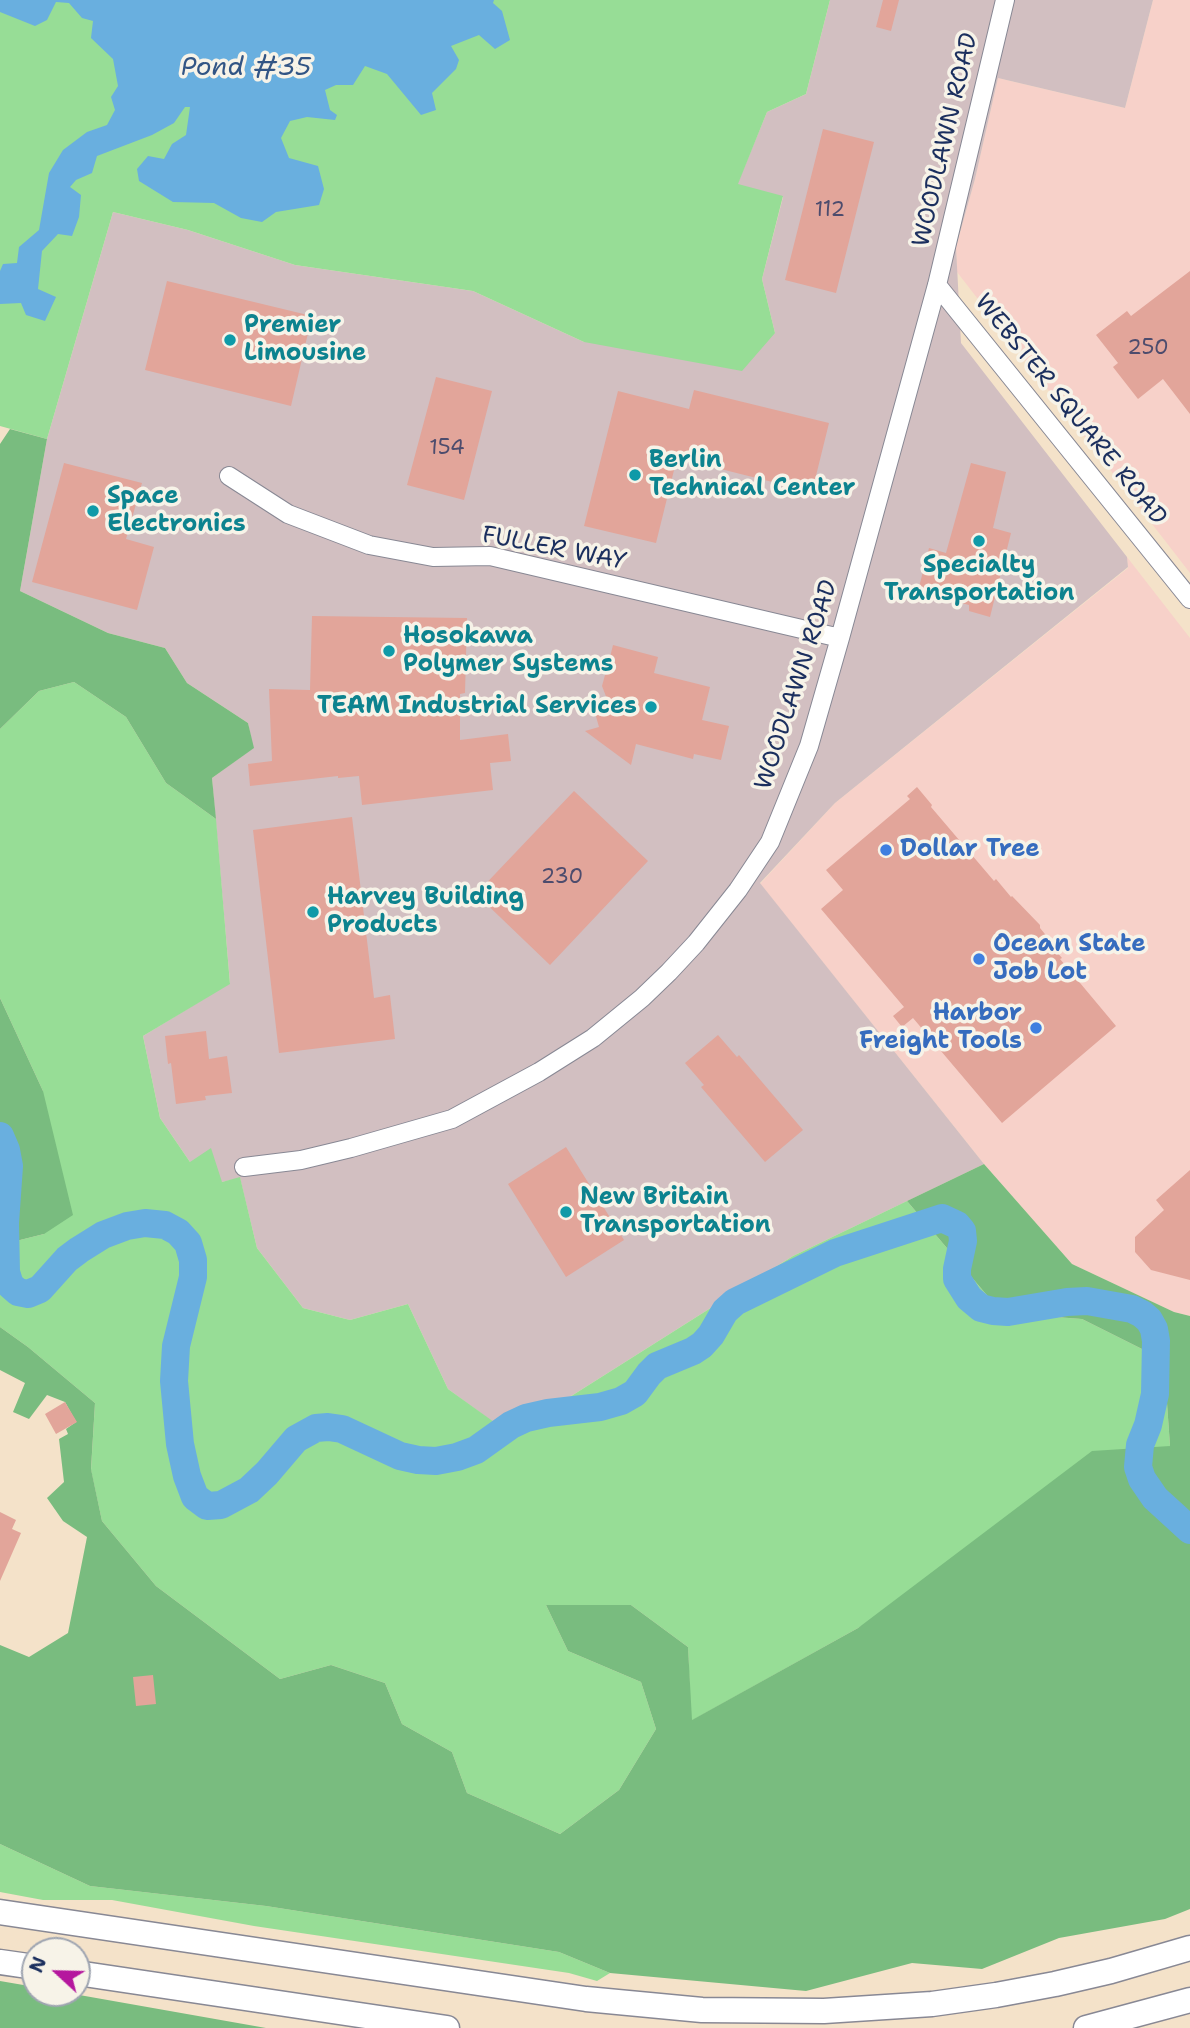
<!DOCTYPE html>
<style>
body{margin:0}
#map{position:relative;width:1190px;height:2028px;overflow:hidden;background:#f4e2c9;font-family:"Shantell Sans",sans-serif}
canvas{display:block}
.north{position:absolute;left:21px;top:1937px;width:70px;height:70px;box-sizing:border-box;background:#f7f3e8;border:2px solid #9fa5b1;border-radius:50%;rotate:292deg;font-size:19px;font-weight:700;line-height:28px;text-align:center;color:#1b2f5e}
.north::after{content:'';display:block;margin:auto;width:24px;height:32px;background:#b5179e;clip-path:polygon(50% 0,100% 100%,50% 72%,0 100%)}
</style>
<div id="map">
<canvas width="1190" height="2028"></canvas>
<div class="north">N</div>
</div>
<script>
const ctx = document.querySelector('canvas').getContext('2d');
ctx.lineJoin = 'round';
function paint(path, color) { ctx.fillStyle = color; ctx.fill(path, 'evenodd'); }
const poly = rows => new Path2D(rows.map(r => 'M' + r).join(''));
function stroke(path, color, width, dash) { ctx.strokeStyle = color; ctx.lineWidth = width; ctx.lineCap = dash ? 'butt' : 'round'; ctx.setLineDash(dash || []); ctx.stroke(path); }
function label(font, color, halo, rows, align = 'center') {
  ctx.font = font + ' "Shantell Sans",sans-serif'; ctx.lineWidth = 7; ctx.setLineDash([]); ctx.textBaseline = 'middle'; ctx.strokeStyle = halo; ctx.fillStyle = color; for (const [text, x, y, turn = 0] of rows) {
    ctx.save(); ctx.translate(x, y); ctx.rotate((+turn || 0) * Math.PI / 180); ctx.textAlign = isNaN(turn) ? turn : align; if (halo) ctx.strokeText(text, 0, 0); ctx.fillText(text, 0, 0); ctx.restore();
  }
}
paint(poly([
 [1153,0,1190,0,1190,573,957,272,956,247,975,179,998,78,1125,108],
 [1127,557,1190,638,1190,1316,1174,1312,1072,1264,984,1164,760,884,835,803,1128,568]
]), '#f7d1c9');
paint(poly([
 [830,0,1153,0,1125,108,998,78,975,179,956,247,961,343,1127,557,1128,567,835,803,760,883,984,1164,793,1256,565,1400,493,1422,448,1389,408,1304,350,1320,303,1308,257,1248,240,1178,222,1182,190,1162,160,1118,143,1036,230,983,212,778,253,748,248,723,187,683,165,648,108,633,20,591,47,439,113,212,188,230,295,265,473,291,584,342,775,333,762,279,783,197,737,185,767,112,806,94]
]), '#d2bfc1');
paint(poly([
 [0,0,830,0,806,94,767,112,738,184,783,196,762,279,775,333,742,371,584,342,473,291,295,265,188,230,113,212,47,439,0,426],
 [74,682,126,717,166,783,216,819,230,984,143,1036,160,1118,190,1162,211,1148,222,1182,240,1177,257,1248,303,1308,350,1320,408,1304,448,1389,494,1422,565,1400,793,1256,907,1201,1002,1313,1082,1319,1164,1360,1170,1446,858,1628,691,1721,688,1647,631,1605,546,1605,568,1651,641,1682,656,1729,619,1790,560,1834,467,1793,452,1752,402,1724,385,1683,331,1665,280,1679,156,1586,102,1521,91,1470,95,1403,28,1347,0,1327,0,1282,12,1242,44,1234,43,1091,0,998,0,729,39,691],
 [0,1844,90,1886,266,1906,559,1952,610,1973,597,1981,569,1973,254,1926,112,1900,43,1900,0,1892]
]), '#97dd96');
paint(poly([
 [10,429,47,439,20,591,108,633,165,648,187,683,248,723,254,748,212,778,216,819,166,783,126,717,74,682,39,691,0,729,0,444],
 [0,998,43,1091,73,1215,44,1234,12,1242,0,1282],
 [984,1164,1072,1264,1174,1312,1190,1316,1190,1909,1165,1919,1059,1938,982,1969,912,1963,806,1991,610,1973,559,1952,266,1906,90,1886,0,1844,0,1645,29,1657,68,1633,87,1537,63,1521,47,1498,64,1482,59,1439,68,1434,66,1429,76,1422,65,1402,47,1395,29,1419,13,1412,25,1383,0,1370,0,1327,28,1347,95,1403,91,1469,102,1521,156,1586,280,1679,331,1665,385,1683,402,1724,452,1752,467,1793,560,1834,619,1790,656,1729,641,1682,568,1651,546,1605,631,1605,688,1647,692,1720,858,1628,1092,1451,1170,1446,1164,1360,1082,1319,1002,1313,907,1201],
 [0,1981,35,1987,35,1993,68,1993,266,2028,0,2028]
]), '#79bc7f');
paint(poly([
 [0,0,494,0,493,3,502,11,510,40,495,49,479,35,451,46,459,60,456,69,432,93,436,110,421,115,387,74,365,66,353,85,336,85,325,90,330,110,337,115,335,120,307,117,290,121,281,138,289,158,318,166,324,189,319,205,276,212,262,222,241,218,214,203,173,202,139,181,137,169,148,156,164,159,172,144,186,135,190,107,185,107,174,123,152,135,97,156,92,173,76,180,70,187,81,195,79,217,72,236,58,234,42,251,38,289,56,297,45,321,26,315,21,303,0,304,0,271,3,264,17,263,19,247,39,230,49,173,63,150,87,132,107,125,115,110,111,97,118,86,113,59,91,38,93,21,82,18,69,3,56,2,47,20,35,26,0,12]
]), '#69afdf');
stroke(poly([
 [0,1136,6,1150,9,1166,5,1223,6,1272,10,1285,18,1292,28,1294,40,1289,67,1259,79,1250,103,1235,127,1226,145,1223,165,1225,178,1232,188,1243,193,1260,193,1277,176,1346,174,1381,180,1444,187,1476,195,1497,207,1506,221,1505,249,1490,267,1473,296,1439,316,1428,328,1427,342,1429,400,1456,418,1460,436,1461,457,1457,476,1450,511,1425,526,1418,548,1413,600,1407,621,1401,635,1393,649,1374,657,1366,693,1351,702,1345,711,1335,725,1311,735,1302,835,1253,942,1218,957,1225,962,1231,963,1241,957,1269,957,1279,969,1298,981,1308,993,1311,1008,1312,1067,1302,1087,1301,1132,1309,1142,1314,1149,1320,1154,1329,1156,1341,1155,1394,1148,1425,1140,1445,1138,1467,1142,1479,1155,1498,1190,1530]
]), '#69afdf', 28);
paint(poly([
 [883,0,899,0,891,31,876,27],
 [823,129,874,142,836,293,785,280],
 [1190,271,1190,414,1163,379,1138,399,1113,367,1118,363,1096,335,1127,311,1131,316],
 [167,281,312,316,291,406,145,370],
 [436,377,492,391,464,500,407,485],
 [694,390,829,423,812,492,677,458,656,543,584,526,618,391,689,409],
 [64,463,142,483,126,539,154,547,137,610,32,582],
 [971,463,1006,472,993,528,1011,533,990,617,969,611,969,605,918,591,929,548,946,553],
 [312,616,467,618,465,693,460,694,460,740,508,734,511,761,490,763,493,790,362,805,359,776,338,778,338,776,250,786,248,764,272,761,269,689,310,690],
 [613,645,658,657,654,673,710,687,702,720,729,726,721,760,694,754,693,759,636,744,631,765,585,731,599,727,595,713,598,702,607,699,602,686,605,675,614,672,610,657],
 [917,787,932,805,931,807,994,881,996,879,1011,897,1012,896,1040,925,1040,928,1049,939,1047,941,1062,958,1060,959,1116,1026,1002,1123,913,1018,902,1027,893,1016,904,1007,821,909,843,890,826,870,910,799,907,796],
 [574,791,648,861,550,965,476,894],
 [352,817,374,998,390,995,395,1039,279,1053,253,830],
 [206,1031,209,1059,227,1056,232,1093,205,1096,206,1100,176,1104,171,1063,168,1064,165,1036],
 [718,1035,737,1057,739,1055,803,1130,765,1162,701,1087,704,1085,685,1063],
 [566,1147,624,1240,566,1277,508,1184],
 [1190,1170,1190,1280,1151,1270,1135,1252,1135,1237,1164,1210,1156,1200],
 [65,1402,77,1422,56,1434,45,1414],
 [0,1512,16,1520,12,1529,21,1533,0,1581],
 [153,1675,156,1704,136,1706,133,1677]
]), '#e2a59a');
const minor = poly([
 [937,285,1190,599],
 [229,476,288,514,369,545,433,557,490,556,840,638],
 [244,1167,301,1160,351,1148,452,1119,539,1072,593,1038,642,998,669,972,696,943,738,890,770,842,809,746,840,638,937,285,1005,0]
]);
const highway = poly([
 [0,1912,586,1999,702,2010,824,2011,932,2004,996,1995,1055,1984,1111,1971,1190,1948],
 [0,1962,35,1967],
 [77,1973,447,2028],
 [1086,2028,1190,2000]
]);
stroke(minor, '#888894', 20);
stroke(highway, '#888894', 27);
stroke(minor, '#fff', 18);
stroke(highway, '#fff', 24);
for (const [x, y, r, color] of [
 [230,340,7,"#0f9aa8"],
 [635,475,7,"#0f9aa8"],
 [93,511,7,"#0f9aa8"],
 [979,541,7,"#0f9aa8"],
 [389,651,7,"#0f9aa8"],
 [651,707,7,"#0f9aa8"],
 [886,850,7,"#3f7fe0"],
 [313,912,7,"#0f9aa8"],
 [979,959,7,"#3f7fe0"],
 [1036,1028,7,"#3f7fe0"],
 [566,1212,7,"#0f9aa8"]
]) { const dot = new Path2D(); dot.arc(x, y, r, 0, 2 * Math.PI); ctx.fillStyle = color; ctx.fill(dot); stroke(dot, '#f7f3e8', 2.5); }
label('21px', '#4d4c6d', null, [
 ["112",830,211],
 ["250",1148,349],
 ["154",447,449],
 ["230",562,878]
]);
label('24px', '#1b2f5e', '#f7f3e8', [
 ["WOODLAWN ROAD",946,140,-77],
 ["WEBSTER SQUARE ROAD",1070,410,51],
 ["FULLER WAY",554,549,11],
 ["WOODLAWN ROAD",797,685,-72]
]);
label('bold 24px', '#0d838f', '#f7f3e8', [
 ["Premier",244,326],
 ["Limousine",244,354],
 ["Berlin",649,461],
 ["Technical Center",649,489],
 ["Space",107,497],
 ["Electronics",107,525],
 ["Specialty",979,566,"center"],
 ["Transportation",979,594,"center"],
 ["Hosokawa",403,637],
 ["Polymer Systems",403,665],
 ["TEAM Industrial Services",637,707,"right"],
 ["Harvey Building",327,898],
 ["Products",327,926],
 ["New Britain",580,1198],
 ["Transportation",580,1226]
], 'left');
label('bold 24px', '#366cbe', '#f7f3e8', [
 ["Dollar Tree",900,850],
 ["Ocean State",993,945],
 ["Job Lot",993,973],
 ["Harbor",1022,1014,"right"],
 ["Freight Tools",1022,1042,"right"]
], 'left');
label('italic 26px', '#325585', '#f7f3e8', [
 ["Pond #35",246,68]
]);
</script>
